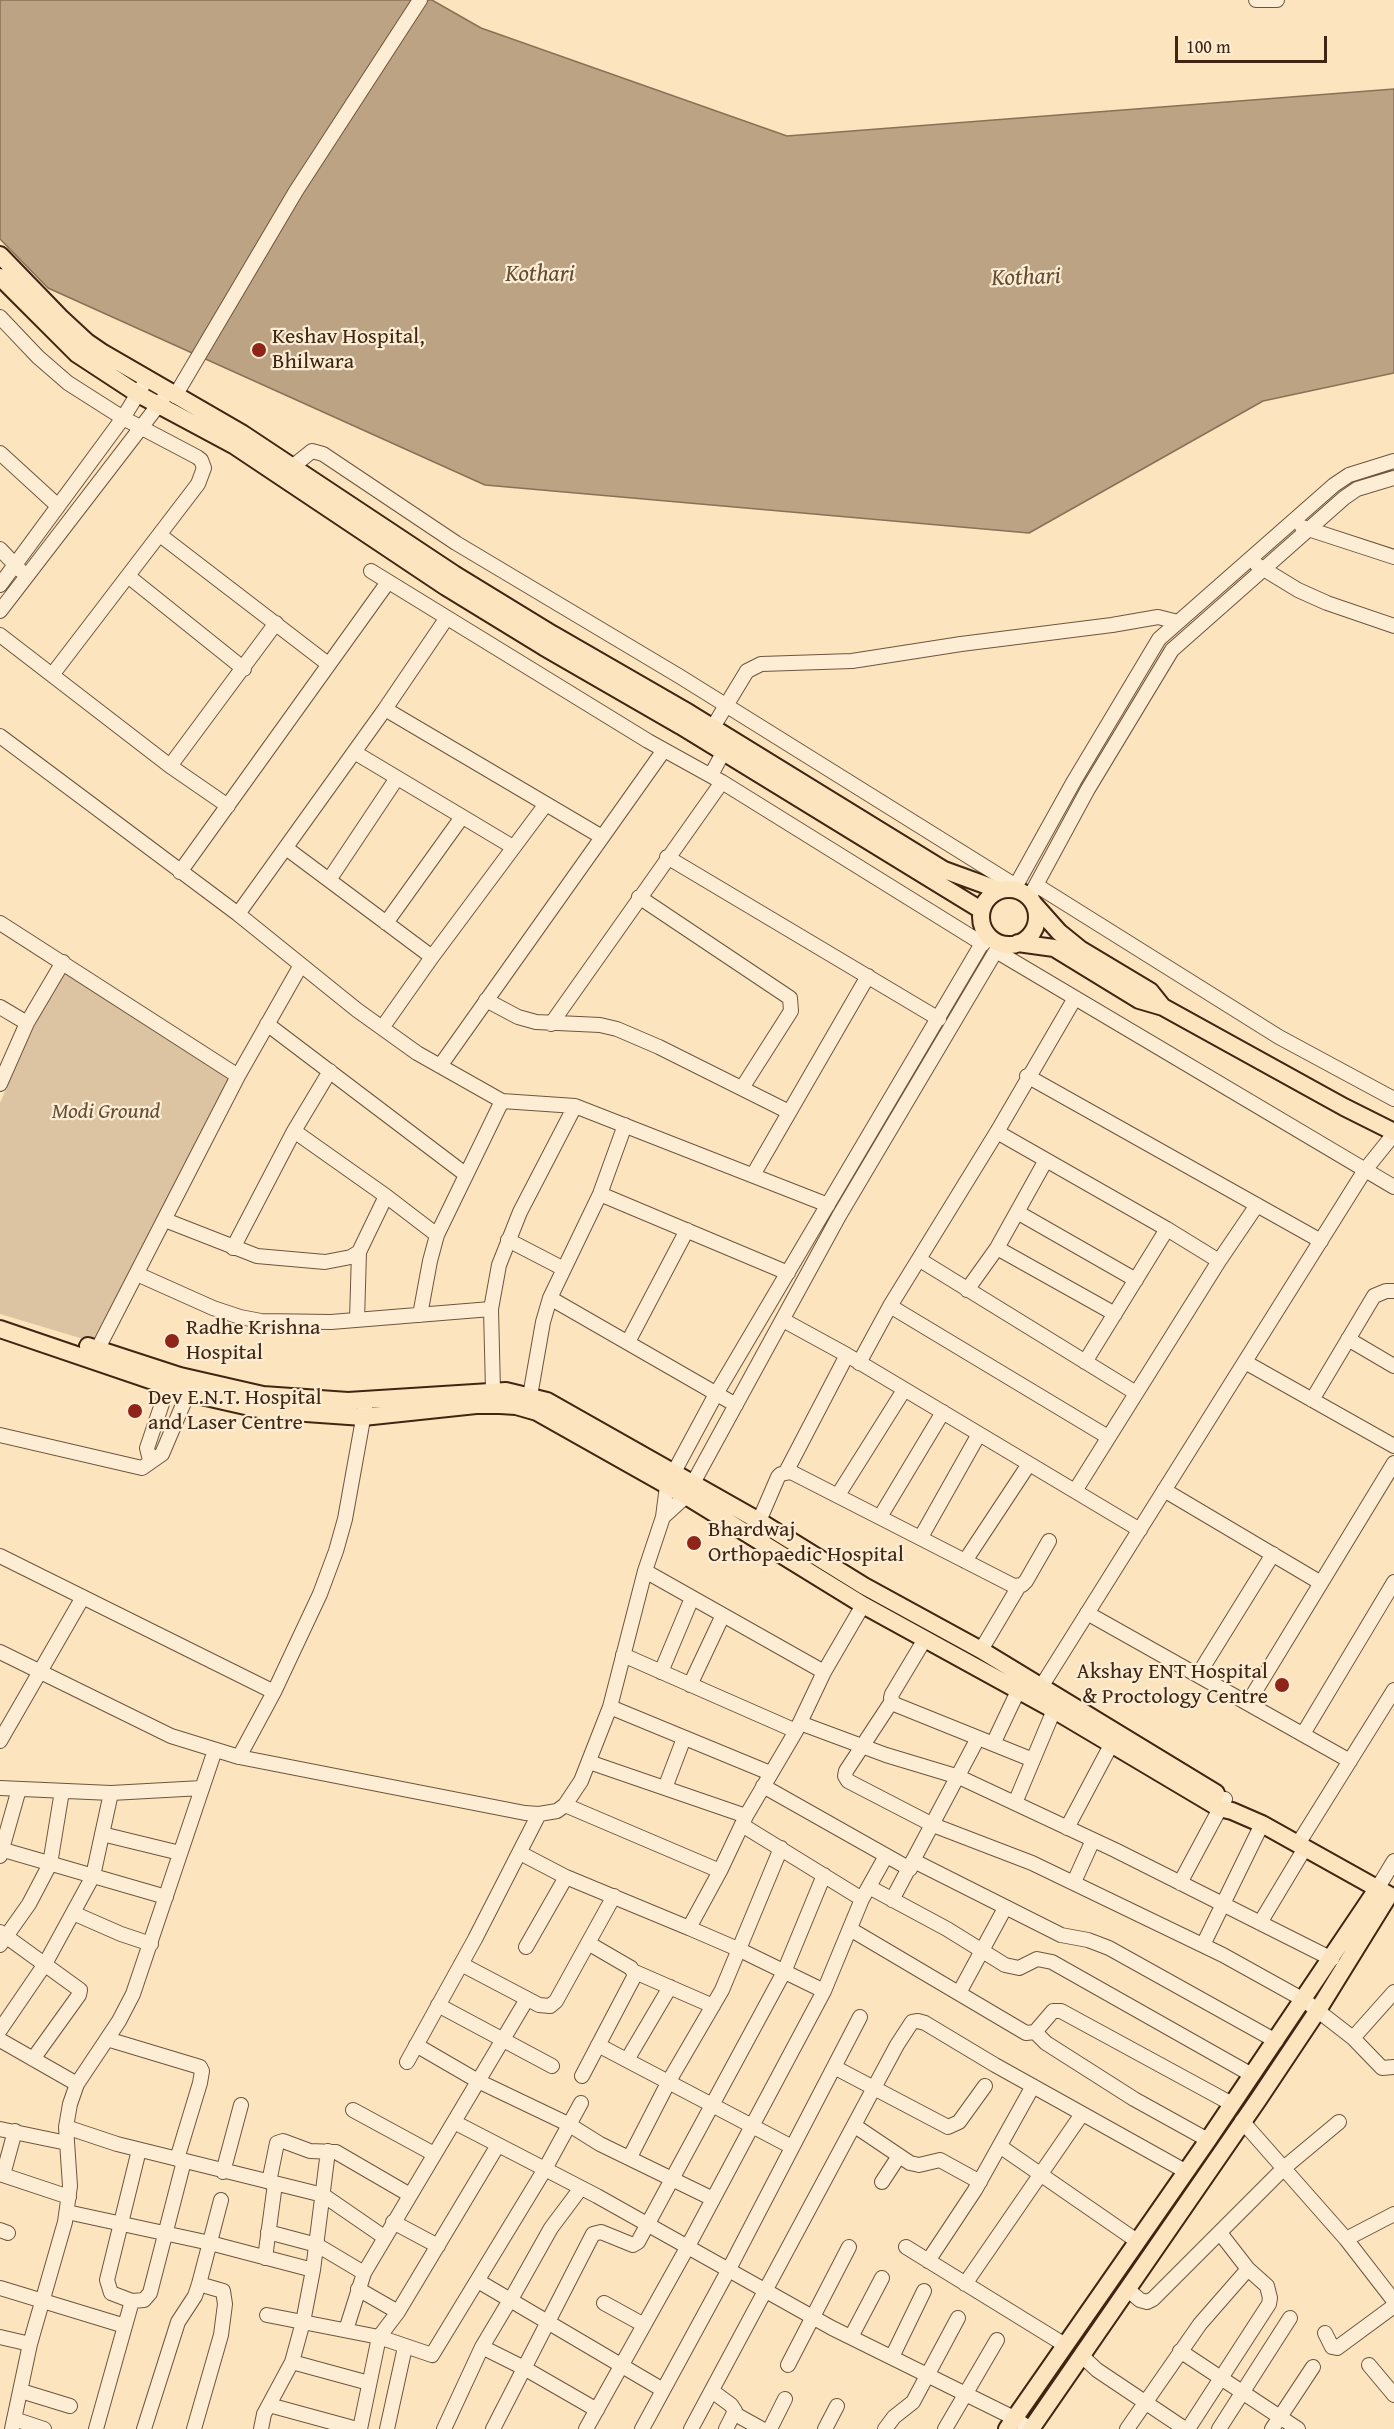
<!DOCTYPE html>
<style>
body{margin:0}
#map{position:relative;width:1394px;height:2429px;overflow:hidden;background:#fce4bf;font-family:"Gentium Book Plus",serif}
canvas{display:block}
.scale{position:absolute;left:1175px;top:36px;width:152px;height:27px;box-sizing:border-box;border:3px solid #3f2512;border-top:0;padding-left:8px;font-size:18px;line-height:21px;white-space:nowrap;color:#3f2512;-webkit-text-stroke:4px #fdedd5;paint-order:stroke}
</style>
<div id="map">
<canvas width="1394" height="2429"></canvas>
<div class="scale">100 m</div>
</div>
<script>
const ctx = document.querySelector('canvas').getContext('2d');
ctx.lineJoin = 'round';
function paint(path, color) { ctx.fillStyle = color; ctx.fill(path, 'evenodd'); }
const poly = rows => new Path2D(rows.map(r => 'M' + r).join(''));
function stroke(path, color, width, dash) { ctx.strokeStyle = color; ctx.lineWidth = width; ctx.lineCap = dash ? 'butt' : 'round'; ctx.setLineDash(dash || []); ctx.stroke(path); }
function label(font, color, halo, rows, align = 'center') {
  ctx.font = font + ' "Gentium Book Plus",serif'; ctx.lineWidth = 4.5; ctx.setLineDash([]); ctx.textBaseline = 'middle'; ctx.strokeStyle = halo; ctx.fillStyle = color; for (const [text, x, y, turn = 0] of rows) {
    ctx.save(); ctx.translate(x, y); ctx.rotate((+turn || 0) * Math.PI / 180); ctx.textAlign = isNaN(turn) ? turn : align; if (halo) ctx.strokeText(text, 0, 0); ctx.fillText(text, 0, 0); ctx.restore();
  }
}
paint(poly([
 [63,962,238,1076,100,1344,0,1314,0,1103]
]), '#dcc4a2');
const water = poly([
 [0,0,432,0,481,28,787,136,1394,89,1394,373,1263,401,1029,533,485,485,48,288,0,239,0,0]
]);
paint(water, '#bca384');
stroke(water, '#8a7156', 1.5);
const minor = poly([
 [1256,0,1277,0],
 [0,317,38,357,68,383,123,418,197,457,201,460,204,468,198,484,52,675],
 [175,396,296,191,420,0],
 [0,453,58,506],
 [292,467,312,451,323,454,456,543,679,676,1016,886],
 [1302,527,1394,557],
 [160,535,328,664],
 [0,549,21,571],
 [1257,565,1298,590,1327,603,1394,626],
 [371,571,648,741,722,782,983,944],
 [128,576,244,669],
 [0,585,123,418,142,387],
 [0,611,163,399],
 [0,635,170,766,228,806],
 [385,709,602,837],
 [713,727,747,671,761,664,852,661,961,644,1112,625,1158,617,1178,622],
 [0,736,238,914,357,1010,417,1053,502,1101,575,1106,828,1205],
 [354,752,513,847],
 [170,766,276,623],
 [711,775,724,751],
 [286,848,432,957],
 [667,857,939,1019],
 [180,872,388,582],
 [329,880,397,778],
 [1036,885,1279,1037,1394,1099],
 [1014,889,1074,781,1159,639,1334,485,1349,475,1394,461],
 [639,897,790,998,791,1011,742,1088],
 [1029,898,1088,789,1172,650,1344,498,1357,489,1394,478],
 [238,914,385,709,446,619],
 [0,923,238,1076],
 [386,923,462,817],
 [996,951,1394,1187],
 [486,1000,518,1017,536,1022,600,1025,617,1029,659,1047,789,1112],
 [0,1007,27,1023],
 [267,1024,465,1174],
 [551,1024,722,782],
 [382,1028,432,957,546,804],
 [440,1066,664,750],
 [1027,1076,1321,1241],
 [0,1084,27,1023,63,962],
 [294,1131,386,1196,437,1235],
 [997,1132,1167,1229,1219,1261],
 [753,1175,868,976],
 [600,1194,788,1273],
 [1017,1212,1136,1280],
 [165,1220,257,1256,325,1262,351,1257,359,1252,386,1196],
 [508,1240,564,1269],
 [233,1248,294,1131,330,1071],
 [997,1248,1115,1314],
 [920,1260,1136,1393],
 [137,1274,213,1308,240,1317,261,1321,331,1322,491,1309],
 [967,1290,997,1248,1046,1160],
 [550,1298,736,1405],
 [890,1306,1108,1437],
 [420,1315,430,1261,437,1235,502,1101],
 [357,1320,359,1252],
 [783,1320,847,1355,1140,1530],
 [1348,1339,1394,1366],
 [628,1342,687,1230],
 [93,1358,238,1076,301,965],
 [1085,1362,1167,1229],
 [1245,1362,1394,1446],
 [859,1363,890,1306,997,1132,1075,998],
 [493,1391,491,1309,499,1265,520,1212,575,1106],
 [530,1396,543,1322,550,1298,600,1194,625,1125],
 [1312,1400,1374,1296,1386,1291,1394,1291],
 [0,1435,142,1468,162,1454,188,1393],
 [150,1460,147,1448,168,1386],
 [786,1472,847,1355],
 [1164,1490,1321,1583],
 [1075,1491,1219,1261,1257,1205],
 [838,1495,904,1390],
 [663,1517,686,1496,839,1216,1000,944],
 [880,1517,943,1412],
 [759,1521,778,1477,781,1474,791,1472,1014,1586,1022,1585,1026,1581,1049,1541],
 [921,1537,979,1434],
 [0,1556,274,1692],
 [965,1561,1029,1464],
 [645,1571,824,1672],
 [1087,1613,1350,1761],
 [925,1639,892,1694,891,1698,894,1704,1033,1760],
 [981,1650,1019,1586],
 [0,1652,171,1736,239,1757,525,1813,539,1814,557,1811,565,1805,581,1781,610,1707,645,1571,663,1517,667,1486,674,1472,716,1394,987,935],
 [623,1655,796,1731],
 [661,1672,692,1598],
 [1198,1675,1273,1554],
 [690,1685,723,1615],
 [1041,1687,1365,1170,1394,1134],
 [892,1701,846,1771,845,1776,848,1781,933,1825,1032,1863,1223,1955,1304,2000,1353,2038,1382,2068,1394,2067],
 [1248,1703,1394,1463],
 [610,1707,770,1773],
 [800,1723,886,1755,959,1777,1115,1850,1332,1959],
 [1303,1734,1394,1582],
 [0,1741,83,1597],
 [993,1744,1018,1691],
 [239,1757,274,1692,320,1594,336,1551,345,1519,365,1408],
 [589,1762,746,1816],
 [763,1786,910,1869],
 [0,1788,111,1793,202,1788],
 [665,1788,684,1738],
 [1015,1803,1054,1710],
 [565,1805,720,1871],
 [742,1825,862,1899],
 [1067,1828,1111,1745],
 [102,1834,180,1853],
 [1298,1844,1394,1690],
 [0,1849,166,1897],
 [520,1853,566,1877,689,1928,720,1871,746,1816,796,1731,824,1672,863,1605],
 [0,1856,19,1789],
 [914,1861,1061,1935,1088,1940,1109,1948,1276,2041],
 [1074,1882,1093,1840],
 [1180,1883,1225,1799],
 [869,1887,947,1929,1005,1965,1019,1968,1037,1959,1052,1962,1252,2075],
 [1377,1889,1394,1861],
 [892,1900,978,1738],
 [73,1913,121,1934,151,1944],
 [1260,1923,1305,1848],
 [689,1928,740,1950,824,1991],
 [850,1929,1026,2033,1035,2032,1053,2011,1061,2011,1232,2104],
 [0,1932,80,1990,79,1995,33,2059],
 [0,1945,29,1904,50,1864,62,1791],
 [1203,1945,1262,1824],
 [526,1947,566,1877],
 [461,1964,539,2005,550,2006,556,2001,614,1896],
 [635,1972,713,2006],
 [959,1993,1005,1908],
 [438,2005,552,2066],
 [0,2030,45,1964,93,1876,111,1793],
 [1035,2032,1046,2043,1134,2099,1208,2140],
 [1353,2038,1394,1992],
 [107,2039,200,2067,202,2071,200,2083,177,2159],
 [0,2040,77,2084],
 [416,2045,478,2081,568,2124,600,2144,713,2199],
 [598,2045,792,2147],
 [627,2060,670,1987],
 [407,2062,475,1939,539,1814],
 [834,2067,948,2127,959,2122,985,2086],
 [582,2076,635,1975,631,1968,588,1943],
 [353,2110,434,2154],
 [1242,2121,1346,2239,1394,2301],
 [454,2122,597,2196,832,2328,1014,2418,1030,2429],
 [855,2126,910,2163,919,2165,940,2160,980,2182],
 [66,2127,117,2144,323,2195,384,2237],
 [0,2129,67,2143],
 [1001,2147,1137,2241],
 [139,2150,107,2280,111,2293,132,2301,144,2300,150,2293,184,2161],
 [630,2157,669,2081,722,1990,781,1848],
 [223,2172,241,2105],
 [0,2174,69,2197],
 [3,2175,15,2131],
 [269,2182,277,2143,283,2141,310,2151,336,2152,410,2195],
 [882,2182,899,2156],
 [67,2212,210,2243,313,2270],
 [393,2222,438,2246],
 [0,2230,8,2233],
 [268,2232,317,2245,364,2273],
 [1346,2239,1394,2214],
 [906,2247,1065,2345],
 [265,2258,275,2184],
 [928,2261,975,2190,1033,2086],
 [478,2281,663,2390],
 [965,2284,1082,2114],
 [0,2288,125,2326],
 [358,2289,398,2312],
 [1128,2290,1140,2300,1147,2302,1153,2299,1285,2167,1339,2122],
 [510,2301,551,2228,581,2188],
 [604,2303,644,2325],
 [267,2315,379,2337,432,2355,545,2169,581,2103],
 [346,2330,364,2273,527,1999],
 [1325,2333,1332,2347,1337,2348,1394,2306],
 [0,2337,30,2344],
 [851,2337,882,2278],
 [482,2347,524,2368,597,2410],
 [1180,2351,1298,2429],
 [1082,2356,1097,2370,1185,2429],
 [892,2357,924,2291],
 [292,2362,369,2383],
 [788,2365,849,2247],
 [1369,2365,1394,2395],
 [21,2391,70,2406],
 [712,2391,731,2405,735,2411,726,2429],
 [269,2405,357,2429],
 [735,2414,762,2429],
 [14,2419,44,2429],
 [12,2429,30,2344,65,2222,70,2186,66,2127,70,2104,77,2084,119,2021,133,1994,215,1750],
 [96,2429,132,2301],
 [144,2429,178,2322,195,2296,199,2284,221,2200],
 [194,2429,221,2335,225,2304,223,2291,199,2284],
 [261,2429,264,2414,292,2362,303,2322,313,2270,328,2151],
 [360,2429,379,2337,398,2312,498,2145],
 [387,2429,405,2347],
 [444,2429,482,2347,510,2300],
 [493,2429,593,2234,601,2232,633,2245,638,2242,784,1972,824,1875],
 [586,2429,687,2248,824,1991,862,1899,886,1856],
 [642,2429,728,2271,860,2017],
 [691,2429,897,2045,912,2022,918,2021,925,2023,995,2065,1185,2171],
 [770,2429,785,2399],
 [825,2429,837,2406],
 [885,2429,894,2417,913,2402,958,2318],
 [945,2429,997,2340],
 [1127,2429,1200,2324,1248,2269],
 [1188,2429,1269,2304,1270,2298,1267,2286,1248,2269,1220,2233],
 [1219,2429,1290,2318],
 [1272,2429,1313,2367]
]);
const major = poly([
 [0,255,60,317,87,342,103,353,243,434,454,574,552,634,689,713,944,870,999,890],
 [0,277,77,354,138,394,235,446,446,587,544,647,681,726,981,910],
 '981 917a28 28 0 1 1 56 0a28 28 0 1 1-56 0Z',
 [1034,904,1059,932,1080,949,1150,991,1162,1006],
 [1018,943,1054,948,1139,1000,1163,1007,1344,1107,1394,1132],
 [0,1329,188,1393,263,1410,363,1417,476,1405,500,1405,516,1406,537,1412,686,1496,863,1605,1054,1710,1219,1808,1232,1811,1262,1824,1389,1895,1318,2010,1258,2100,1031,2429],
 [88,1346,180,1376,263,1395,348,1401,506,1391,547,1401,759,1521,864,1586,981,1650,1216,1793],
 [1007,2429,1208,2140,1377,1889]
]);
stroke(minor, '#6e553d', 16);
stroke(major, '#3f2512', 20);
stroke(minor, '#fdedd5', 14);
stroke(major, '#fce4bf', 16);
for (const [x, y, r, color] of [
 [259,350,8,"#8f2418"],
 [172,1341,8,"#8f2418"],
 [135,1411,8,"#8f2418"],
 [694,1543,8,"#8f2418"],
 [1282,1685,8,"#8f2418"]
]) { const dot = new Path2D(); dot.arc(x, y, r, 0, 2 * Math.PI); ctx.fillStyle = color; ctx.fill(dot); stroke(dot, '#fdedd5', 2); }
label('22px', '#3f2512', '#fdedd5', [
 ["Keshav Hospital,",272,337],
 ["Bhilwara",272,362],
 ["Radhe Krishna",186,1328],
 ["Hospital",186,1353],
 ["Dev E.N.T. Hospital",148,1398],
 ["and Laser Centre",148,1423],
 ["Bhardwaj",708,1530],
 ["Orthopaedic Hospital",708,1555],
 ["Akshay ENT Hospital",1268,1672,"right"],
 ["& Proctology Centre",1268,1697,"right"]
], 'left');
label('italic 22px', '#664d36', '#fdedd5', [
 ["Modi Ground",106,1112]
]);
label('italic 24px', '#644b34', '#fdedd5', [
 ["Kothari",540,275],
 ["Kothari",1026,278,-2]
]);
</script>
